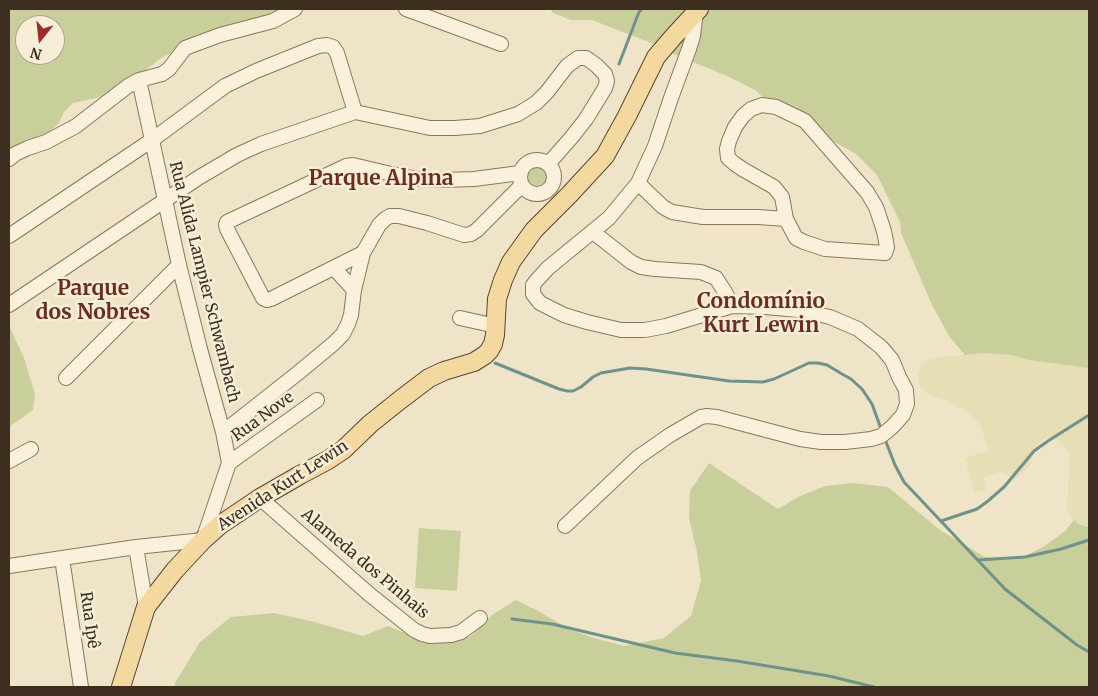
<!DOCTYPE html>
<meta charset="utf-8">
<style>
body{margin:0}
#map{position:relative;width:1098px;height:696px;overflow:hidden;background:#f0e4c8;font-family:Merriweather,serif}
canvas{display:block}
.frame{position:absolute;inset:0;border:10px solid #3d2e20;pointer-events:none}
.north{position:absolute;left:15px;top:15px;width:50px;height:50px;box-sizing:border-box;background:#f7eed8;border:1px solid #ada18e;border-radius:50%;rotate:196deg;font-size:14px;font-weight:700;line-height:20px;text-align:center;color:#3d2e20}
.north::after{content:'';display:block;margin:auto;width:18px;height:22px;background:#9e2a2b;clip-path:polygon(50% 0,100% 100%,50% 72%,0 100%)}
</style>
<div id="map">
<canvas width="1098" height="696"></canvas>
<div class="frame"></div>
<div class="north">N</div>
</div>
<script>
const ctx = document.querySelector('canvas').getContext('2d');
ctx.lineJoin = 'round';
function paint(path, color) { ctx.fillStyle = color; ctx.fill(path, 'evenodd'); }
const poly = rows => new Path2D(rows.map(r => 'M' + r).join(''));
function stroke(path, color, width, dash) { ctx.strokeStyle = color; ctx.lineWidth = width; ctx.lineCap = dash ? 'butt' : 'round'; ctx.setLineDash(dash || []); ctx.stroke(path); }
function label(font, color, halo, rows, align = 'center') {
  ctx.font = font + ' Merriweather,serif'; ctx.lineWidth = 5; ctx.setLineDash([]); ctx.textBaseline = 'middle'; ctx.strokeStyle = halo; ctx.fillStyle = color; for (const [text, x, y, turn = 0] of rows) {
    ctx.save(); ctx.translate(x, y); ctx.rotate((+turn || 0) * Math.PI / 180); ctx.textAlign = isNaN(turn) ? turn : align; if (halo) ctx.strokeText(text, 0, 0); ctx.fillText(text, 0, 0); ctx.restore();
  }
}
paint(poly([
 [982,353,1011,355,1029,360,1089,368,1089,527,1081,525,1073,519,1067,509,1070,454,1061,442,1047,437,1038,444,1029,465,1023,473,1014,479,1001,472,983,477,986,489,974,492,965,458,989,451,980,424,965,410,957,408,958,407,948,401,929,395,920,387,918,373,922,364,930,358]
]), '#e6deb5');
paint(poly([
 [9,9,300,9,178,50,161,58,147,69,138,79,110,95,73,103,64,112,59,123,48,133,21,143,9,151],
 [25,25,55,25,55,55,25,55],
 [550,9,1089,9,1089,368,1029,360,1011,355,982,353,965,355,949,336,932,305,901,233,900,222,877,175,856,154,775,108,755,90,727,76,669,52,664,48,592,20,571,20,553,13],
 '523 177a14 14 0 1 1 28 0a14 14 0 1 1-28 0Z',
 [9,325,24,358,35,394,33,410,9,427],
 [709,463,778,509,798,497,825,486,853,483,888,487,940,530,985,557,1019,559,1043,547,1065,531,1074,520,1081,525,1089,527,1089,687,174,687,175,683,200,642,231,617,274,613,311,621,363,636,388,626,430,643,470,637,492,615,516,600,538,611,571,630,598,639,624,646,664,638,691,616,701,581,697,552,689,518,690,491],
 [419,528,461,531,457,591,415,588]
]), '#c9cf9b');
stroke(poly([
 [619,64,639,12,642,9],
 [495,363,559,389,567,391,573,391,581,387,593,377,601,373,630,368,646,369,729,381,763,382,774,379,809,363,818,363,827,365,842,374,851,379,862,389,872,404,880,426],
 [886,442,895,465,904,482,1005,589,1077,645,1089,652],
 [941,521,977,509,988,501,1004,487,1034,451,1048,441,1089,415],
 [978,560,1025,557,1061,549,1089,540],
 [512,619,552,624,675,653,737,661,829,676,874,687]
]), '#6f938a', 3);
const minor = poly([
 [406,9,501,44],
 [355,112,430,128,455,128,480,126,518,114,536,103,547,92,567,66,578,58,586,58,596,65,605,74,607,81,605,88,586,119,571,138,549,163],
 [9,159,15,154,28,148,46,142,76,126,128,86,139,80,162,74,169,69,185,48,220,35,273,21,295,9],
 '520 177a17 17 0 1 1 34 0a17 17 0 1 1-34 0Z',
 [638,183,663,207,672,212,703,217,758,217,786,219,796,238,804,242,825,249,885,253,887,247,884,231,876,207,867,192,805,121,776,107,762,105,751,109,743,116,735,127,729,141,727,149,728,158,735,164,744,170,774,187,782,197,786,219],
 [593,232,631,262,641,267,655,269,701,272,716,278,725,292,732,306],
 [9,236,152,140,225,86,256,71,318,46,327,45,333,47,337,53,355,112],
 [363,253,271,299,267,300,263,298,227,229,226,225,227,222,346,166,353,165,391,174,418,179,444,180,474,179,520,173],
 [334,268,354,290],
 [9,305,198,178,237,155,261,144,355,112],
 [460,318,496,326],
 [66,378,179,265],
 [223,432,298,373,333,344,343,334,348,324,351,315,354,290,363,253,379,225,385,219,390,216,399,216,427,223,464,235,471,234,477,230,522,185],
 [9,461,31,449],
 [229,463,317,400],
 [260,498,369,594,414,630,422,634,430,636,451,635,461,632,480,618],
 [565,526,637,458,670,435,701,417,707,416,717,417,800,439,821,442,845,442,871,439,881,436,892,427,903,415,907,404,906,390,899,377,892,360,881,347,858,329,830,317,798,310,766,307,732,306,666,326,645,330,621,330,587,322,564,315,540,303,533,294,533,285,537,280,548,268,609,218,638,183,655,146,671,98,689,49,693,36,696,11],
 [136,547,146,607],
 [62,558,81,687],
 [9,566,136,547,203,540,229,463,223,432,200,349,179,265,139,80]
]);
const major = poly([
 [121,687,146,607,175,570,203,540,220,525,260,498,300,475,328,460,343,450,370,424,400,400,429,378,444,371,474,362,485,355,489,351,493,344,495,335,497,299,503,280,511,262,534,230,569,195,605,156,627,116,656,57,674,36,699,9]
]);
stroke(minor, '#8d765c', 16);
stroke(major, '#5b4430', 20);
stroke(minor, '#faf1dc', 14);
stroke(major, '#f3d9a0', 18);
label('16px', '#3d2e20', '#f7eed8', [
 ["Rua Alida Lampier Schwambach",204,282,76],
 ["Rua Nove",263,417,-36],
 ["Avenida Kurt Lewin",283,486,-33],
 ["Alameda dos Pinhais",365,564,40],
 ["Rua Ipê",89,620,82]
]);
label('bold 21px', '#6b2e1e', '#f7eed8', [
 ["Parque Alpina",381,179],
 ["Parque",93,289],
 ["dos Nobres",93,313],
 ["Condomínio",761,302],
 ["Kurt Lewin",761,326]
]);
</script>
